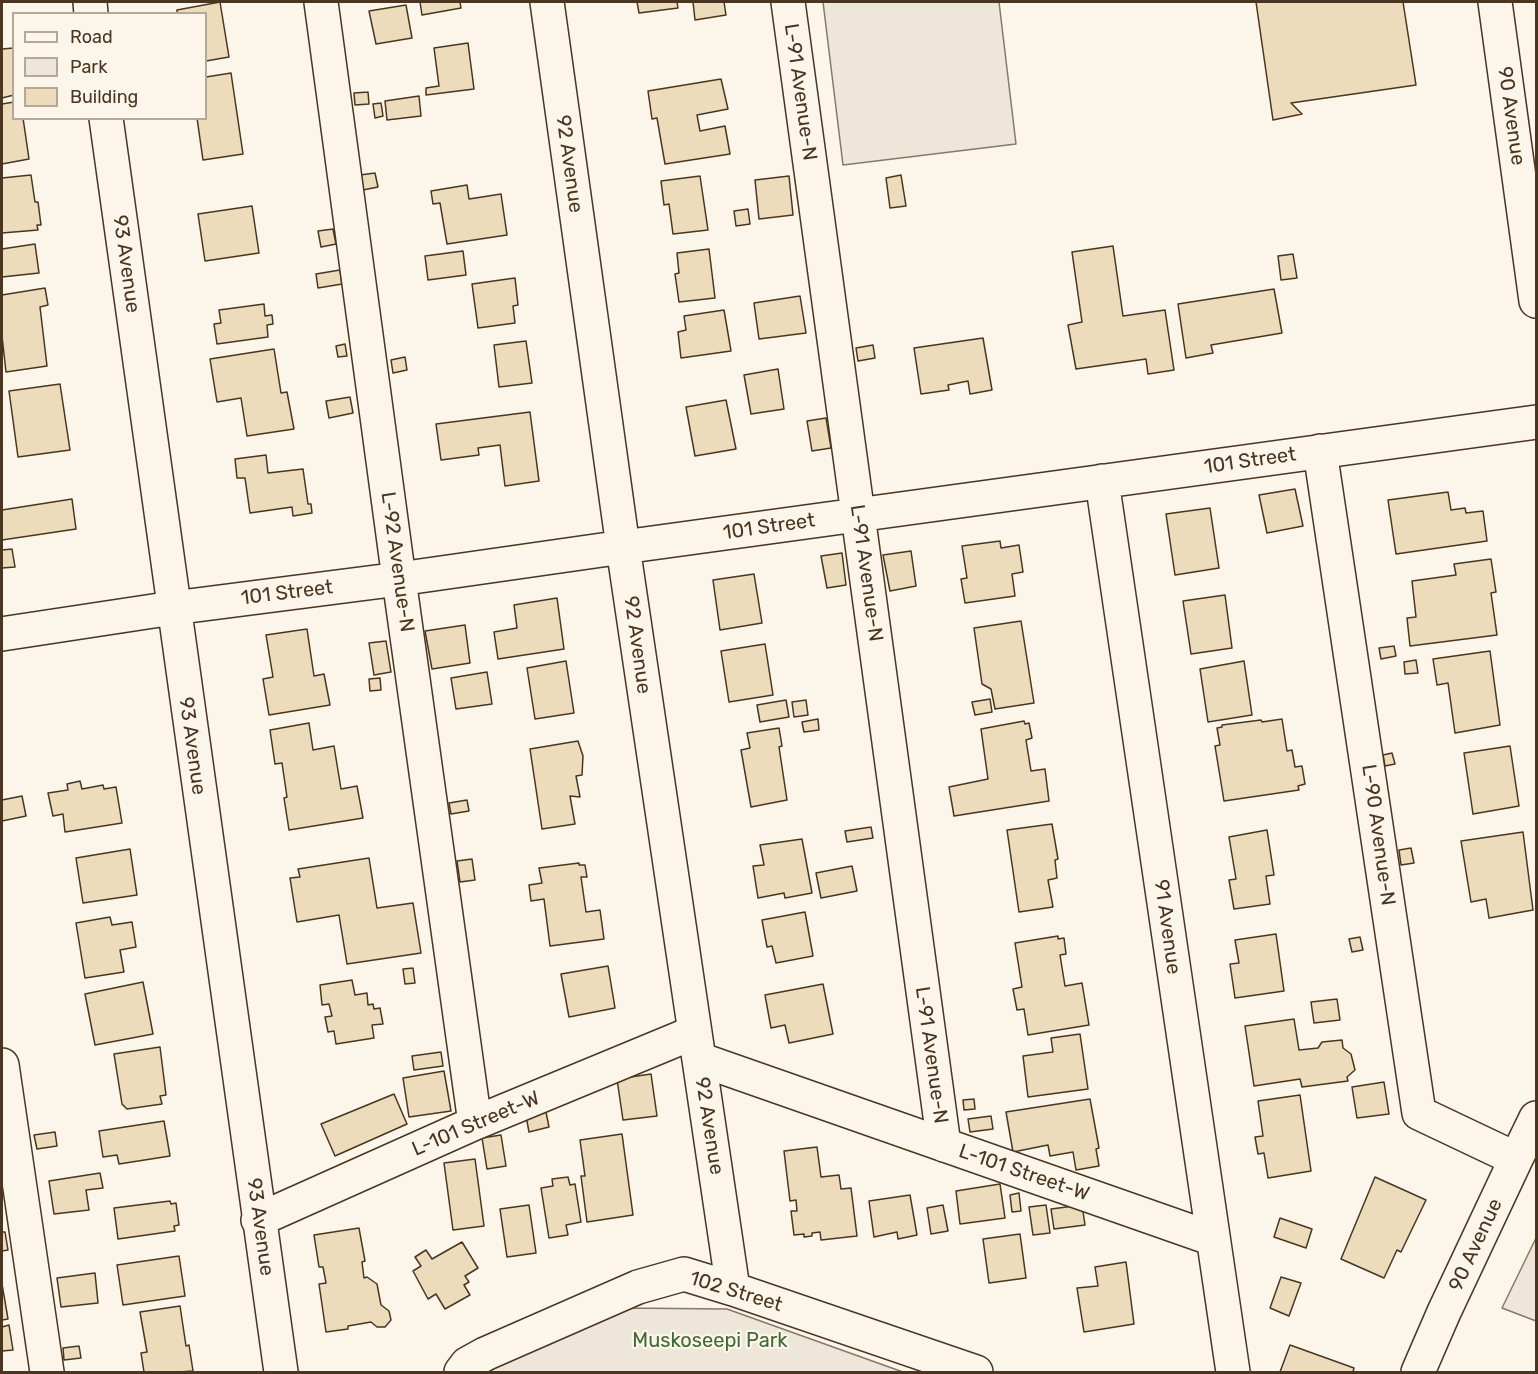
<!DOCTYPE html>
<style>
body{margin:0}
#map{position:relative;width:1538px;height:1374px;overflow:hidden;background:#fbf6e9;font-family:Rubik,sans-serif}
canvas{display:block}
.frame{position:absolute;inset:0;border:3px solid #4a3520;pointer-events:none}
.legend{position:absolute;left:12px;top:12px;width:195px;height:108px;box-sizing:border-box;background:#fbf6e9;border:2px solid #b4a999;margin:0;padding:8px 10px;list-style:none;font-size:18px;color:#4a3520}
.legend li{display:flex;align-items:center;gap:12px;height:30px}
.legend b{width:30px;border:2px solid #b4a999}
</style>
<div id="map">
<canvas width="1538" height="1374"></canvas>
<div class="frame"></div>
<ul class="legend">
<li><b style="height:8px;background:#fbf6e9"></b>Road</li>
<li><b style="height:16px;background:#ede6d9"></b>Park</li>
<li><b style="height:16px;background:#ecdcbc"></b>Building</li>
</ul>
</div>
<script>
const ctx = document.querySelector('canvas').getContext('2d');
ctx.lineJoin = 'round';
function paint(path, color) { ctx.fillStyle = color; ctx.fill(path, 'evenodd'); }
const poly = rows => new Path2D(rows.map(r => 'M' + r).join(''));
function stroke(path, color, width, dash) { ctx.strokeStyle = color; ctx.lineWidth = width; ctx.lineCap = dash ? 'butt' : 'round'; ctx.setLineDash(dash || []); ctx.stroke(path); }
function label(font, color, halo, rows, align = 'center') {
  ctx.font = font + ' Rubik,sans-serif'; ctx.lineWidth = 4.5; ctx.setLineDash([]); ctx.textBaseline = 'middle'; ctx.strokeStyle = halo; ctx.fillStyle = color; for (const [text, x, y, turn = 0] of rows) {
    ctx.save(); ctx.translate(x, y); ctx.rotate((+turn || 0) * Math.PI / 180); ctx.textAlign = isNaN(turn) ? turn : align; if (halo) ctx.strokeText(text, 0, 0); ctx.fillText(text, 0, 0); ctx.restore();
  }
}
const green = poly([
 [823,2,999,2,1016,144,843,165,823,2],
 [1536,1238,1536,1321,1502,1308,1536,1238],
 [623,1308,727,1309,903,1372,490,1372,502,1360,623,1308]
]);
paint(green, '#ede6d9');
stroke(green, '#887966', 1.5);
const building = poly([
 [220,2,229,57,206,61,206,14,177,14,177,10,220,2],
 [420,2,460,2,461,8,422,15,420,2],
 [637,2,677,2,678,8,639,13,637,2],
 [693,2,724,2,726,15,695,20,693,2],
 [1256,2,1403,2,1416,85,1291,103,1302,114,1273,120,1256,2],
 [406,5,412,38,376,44,369,11,406,5],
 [468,43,474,89,426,95,426,88,439,86,434,48,468,43],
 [14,48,14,95,2,98,2,49,14,48],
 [231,73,243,154,203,160,197,118,206,118,206,77,231,73],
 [721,79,728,109,697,115,700,131,725,126,730,154,665,164,657,118,652,119,648,91,721,79],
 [368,92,369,104,355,105,354,93,368,92],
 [419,96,421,116,387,120,385,101,419,96],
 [14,102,14,118,23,118,29,159,2,164,2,104,14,102],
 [381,103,383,116,375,118,373,104,381,103],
 [375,173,378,187,363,190,360,175,375,173],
 [31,175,35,202,38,202,41,225,37,225,38,230,2,233,2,178,31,175],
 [901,175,906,206,890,208,886,178,901,175],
 [700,176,708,230,673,234,669,204,664,205,661,181,700,176],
 [789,176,793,215,759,219,755,180,789,176],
 [467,185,469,199,501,194,507,235,447,244,440,203,433,204,431,191,467,185],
 [252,206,259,253,205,261,198,214,252,206],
 [748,209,750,224,736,226,734,211,748,209],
 [333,229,336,244,321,247,318,231,333,229],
 [35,244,39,273,2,277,2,246,2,249,35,244],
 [1113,246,1123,316,1165,310,1174,370,1148,374,1146,359,1076,369,1068,325,1082,322,1072,252,1113,246],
 [709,249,715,298,679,302,675,274,679,273,677,253,709,249],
 [463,251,466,275,428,280,425,256,463,251],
 [1293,254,1297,278,1281,280,1278,256,1293,254],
 [340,270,342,284,318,288,316,274,340,270],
 [515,278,518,305,513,306,515,323,478,328,472,284,515,278],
 [45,288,48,305,40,307,47,366,6,372,2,336,2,295,45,288],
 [1274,289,1282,333,1211,345,1213,353,1186,358,1178,304,1274,289],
 [800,296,806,333,759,339,754,303,800,296],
 [264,304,265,316,272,315,273,324,267,325,268,337,217,344,214,324,221,323,219,310,264,304],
 [724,310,731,351,681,358,678,332,686,330,684,316,724,310],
 [983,338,992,390,970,394,968,381,948,385,949,390,921,394,914,348,983,338],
 [526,341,532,383,499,387,494,345,526,341],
 [345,344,347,356,338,357,336,346,345,344],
 [873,345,875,358,858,361,856,348,873,345],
 [274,349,281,393,287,392,294,429,247,436,241,398,217,402,210,359,274,349],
 [405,357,407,370,393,373,391,360,405,357],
 [778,369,784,409,751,414,744,375,778,369],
 [60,384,70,450,18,457,9,391,60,384],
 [350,397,353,413,329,418,326,401,350,397],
 [726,400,736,449,695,456,686,407,726,400],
 [530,412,539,481,505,486,500,445,478,448,479,455,441,460,436,424,530,412],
 [826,418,831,448,812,451,807,421,826,418],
 [266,455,268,473,303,469,308,504,311,504,312,513,293,516,292,507,250,513,245,478,237,478,235,459,266,455],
 [1295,489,1303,526,1267,533,1259,495,1295,489],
 [1448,492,1451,510,1465,508,1466,513,1483,511,1487,541,1396,554,1388,500,1448,492],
 [72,499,76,529,2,540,2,510,72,499],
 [1210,508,1219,568,1175,575,1166,514,1210,508],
 [1000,541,1001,548,1019,545,1023,572,1012,574,1015,596,965,603,961,579,967,578,962,546,1000,541],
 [12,549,15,567,2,568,2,550,12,549],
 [911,551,916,586,890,591,883,555,911,551],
 [842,553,846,585,827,588,821,556,842,553],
 [1491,559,1496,592,1491,593,1497,635,1410,646,1407,618,1416,617,1412,581,1456,575,1454,564,1491,559],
 [754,574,762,623,720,630,713,580,754,574],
 [1225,595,1232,648,1191,654,1183,601,1225,595],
 [557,598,564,649,498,659,494,632,517,628,514,605,557,598],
 [1021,621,1034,703,995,709,991,689,982,684,974,628,1021,621],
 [465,625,470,663,432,669,425,631,465,625],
 [307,629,314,676,324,674,330,705,269,715,263,679,273,677,266,635,307,629],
 [386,641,391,672,374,675,369,643,386,641],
 [765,644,773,695,729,702,721,651,765,644],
 [1394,646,1396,656,1381,659,1379,648,1394,646],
 [1490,651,1500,725,1455,733,1448,683,1437,685,1433,659,1490,651],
 [1416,660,1418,673,1405,674,1404,662,1416,660],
 [566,661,574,713,535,719,527,668,566,661],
 [1244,661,1252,715,1208,722,1200,669,1244,661],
 [487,672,492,704,456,709,451,678,487,672],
 [380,678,381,690,370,691,369,679,380,678],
 [990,699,992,712,975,715,972,702,990,699],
 [786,700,789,717,760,722,757,705,786,700],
 [806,700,808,715,794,717,792,702,806,700],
 [818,719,819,730,804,732,802,722,818,719],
 [1282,719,1287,751,1292,750,1295,767,1302,766,1305,784,1298,786,1299,790,1224,801,1215,746,1220,745,1217,728,1222,727,1222,725,1261,720,1262,722,1282,719],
 [1024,721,1025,724,1029,723,1032,738,1026,740,1031,771,1045,769,1049,801,954,816,949,787,988,779,981,729,1024,721],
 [309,723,313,750,334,746,341,789,357,786,363,818,289,830,284,798,287,797,282,763,275,764,270,730,309,723],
 [779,728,782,746,779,747,787,800,751,807,741,750,750,748,747,733,779,728],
 [578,741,583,756,582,775,576,776,580,797,570,796,575,824,542,829,530,749,578,741],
 [1510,746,1519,806,1473,814,1464,753,1510,746],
 [1392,753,1395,764,1385,766,1383,755,1392,753],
 [80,781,82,789,103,785,104,789,116,787,122,823,65,832,63,814,53,816,48,793,68,790,67,784,80,781],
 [22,796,26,816,2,821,2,800,22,796],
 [467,800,469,811,451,814,449,803,467,800],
 [1052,824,1058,859,1055,860,1057,878,1048,880,1053,907,1019,912,1007,830,1052,824],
 [871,827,873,838,847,842,845,831,871,827],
 [1267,830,1274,875,1266,876,1270,904,1234,909,1229,880,1236,879,1229,837,1267,830],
 [1523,832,1533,910,1489,918,1486,899,1471,902,1461,841,1523,832],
 [802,839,812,893,785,898,784,893,758,898,753,866,764,865,760,845,802,839],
 [1411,848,1414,863,1401,865,1399,850,1411,848],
 [130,849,137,895,83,903,76,858,130,849],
 [369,858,377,908,413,903,421,953,347,964,339,915,297,922,290,878,300,877,298,869,369,858],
 [472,859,475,880,460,882,457,861,472,859],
 [579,863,579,865,585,865,587,877,581,877,586,912,600,910,604,939,550,946,544,899,531,901,529,885,542,883,539,868,579,863],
 [852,866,857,891,821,898,816,873,852,866],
 [805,912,813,956,776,963,772,946,767,947,762,920,805,912],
 [110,917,112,925,132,922,136,947,120,950,124,972,85,978,76,923,110,917],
 [1276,934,1284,991,1235,998,1230,964,1239,963,1235,940,1276,934],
 [1058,936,1058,939,1064,938,1066,954,1060,955,1065,986,1082,983,1089,1025,1028,1035,1024,1009,1017,1010,1013,989,1022,987,1015,943,1058,936],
 [1360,937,1363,950,1352,952,1349,939,1360,937],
 [608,966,615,1008,569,1017,561,974,608,966],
 [413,968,415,983,405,984,403,969,413,968],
 [352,980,355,995,367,993,368,1005,373,1004,374,1009,380,1008,383,1024,372,1025,374,1038,336,1044,334,1031,328,1032,325,1017,332,1016,329,1004,322,1005,320,985,352,980],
 [143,982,153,1034,95,1045,85,994,143,982],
 [823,984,833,1034,789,1043,785,1025,771,1028,765,995,823,984],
 [1337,999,1340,1020,1314,1023,1311,1002,1337,999],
 [1294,1019,1299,1050,1318,1048,1322,1042,1342,1040,1343,1048,1351,1054,1355,1070,1347,1077,1348,1081,1302,1087,1300,1079,1254,1086,1245,1026,1294,1019],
 [1080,1034,1088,1089,1028,1097,1023,1056,1053,1052,1051,1038,1080,1034],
 [160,1047,166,1095,160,1096,162,1104,127,1109,122,1104,114,1054,160,1047],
 [441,1052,443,1066,414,1070,412,1056,441,1052],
 [444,1071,451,1111,409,1117,403,1078,444,1071],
 [651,1074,657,1116,623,1120,617,1079,651,1074],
 [1384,1082,1389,1114,1357,1118,1352,1087,1384,1082],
 [394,1094,407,1124,335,1156,321,1124,394,1094],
 [1300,1095,1311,1171,1268,1178,1264,1153,1258,1154,1255,1137,1263,1136,1258,1101,1300,1095],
 [974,1099,975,1109,964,1110,963,1100,974,1099],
 [1090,1099,1099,1148,1096,1149,1099,1166,1076,1170,1073,1152,1050,1156,1048,1145,1013,1152,1006,1112,1090,1099],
 [546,1112,549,1127,529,1132,526,1116,546,1112],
 [991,1116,993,1129,970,1132,968,1119,991,1116],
 [164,1121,170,1156,119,1164,117,1155,103,1157,99,1131,164,1121],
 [55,1132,57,1146,37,1149,34,1135,55,1132],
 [622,1134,633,1215,587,1222,581,1176,585,1176,580,1140,622,1134],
 [501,1135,506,1166,487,1169,482,1138,501,1135],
 [817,1147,821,1177,839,1175,841,1189,851,1188,857,1236,821,1240,820,1232,812,1233,812,1236,804,1237,804,1234,794,1235,791,1211,797,1211,796,1200,790,1201,784,1151,817,1147],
 [475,1159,484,1226,453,1230,444,1163,475,1159],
 [100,1173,103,1188,86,1190,89,1210,54,1214,49,1181,100,1173],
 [568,1177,570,1185,575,1184,581,1222,566,1225,568,1235,549,1238,541,1188,553,1186,552,1179,568,1177],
 [1375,1177,1426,1200,1401,1252,1397,1250,1384,1278,1341,1259,1375,1177],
 [1000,1184,1005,1218,960,1224,956,1191,1000,1184],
 [1019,1193,1021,1211,1012,1212,1010,1195,1019,1193],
 [910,1195,917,1235,898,1239,897,1232,874,1237,869,1201,910,1195],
 [170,1201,171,1204,176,1203,179,1225,174,1226,175,1231,118,1239,114,1208,170,1201],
 [529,1205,536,1253,507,1257,500,1209,529,1205],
 [943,1205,948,1231,931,1234,927,1208,943,1205],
 [1046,1205,1050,1233,1033,1235,1029,1207,1046,1205],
 [1082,1205,1085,1225,1054,1229,1051,1209,1082,1205],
 [1280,1218,1312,1229,1306,1248,1274,1237,1280,1218],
 [359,1228,365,1261,362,1262,364,1278,367,1277,377,1284,381,1305,389,1311,391,1320,385,1327,377,1327,371,1322,348,1326,348,1329,326,1332,319,1284,326,1283,323,1267,319,1267,314,1235,359,1228],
 [2,1232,5,1232,8,1250,2,1251,2,1232],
 [1020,1234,1026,1278,989,1283,983,1239,1020,1234],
 [462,1242,478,1268,465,1276,469,1282,464,1285,470,1295,445,1309,436,1294,428,1299,413,1271,421,1266,415,1257,426,1250,432,1259,462,1242],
 [179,1256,185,1296,123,1305,117,1265,179,1256],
 [1126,1262,1134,1324,1084,1332,1077,1288,1098,1286,1095,1267,1126,1262],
 [95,1273,98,1303,61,1307,57,1278,95,1273],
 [1281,1277,1301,1283,1289,1316,1270,1308,1281,1277],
 [2,1284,8,1319,2,1320,2,1284],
 [180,1306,186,1346,189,1345,193,1371,179,1372,144,1372,141,1353,147,1352,140,1312,180,1306],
 [9,1325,13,1350,2,1351,2,1327,9,1325],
 [1290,1345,1354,1368,1353,1372,1280,1372,1290,1345],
 [79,1346,81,1358,64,1360,63,1348,79,1346]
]);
paint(building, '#ecdcbc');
stroke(building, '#4a3520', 1.5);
const minor = poly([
 [90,2,91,14],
 [321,2,399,579,475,1123],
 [547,2,623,547,733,1289],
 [788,2,944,1145],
 [1495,2,1536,301],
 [106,118,281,1372],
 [1320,451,1419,1113,1516,1159],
 [1102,481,1233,1372],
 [2,634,173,608,399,579,623,547,1536,422],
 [699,1059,1213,1239],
 [2,1065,47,1372],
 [258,1220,475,1123,695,1032],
 [461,1372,467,1364,485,1354,638,1287,684,1274,733,1289,976,1372],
 [1418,1372,1444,1312,1516,1159,1536,1118]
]);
stroke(minor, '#4a3520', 36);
stroke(minor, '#fbf6e9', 33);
label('20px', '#4a3520', '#fbf6e9', [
 ["L-91 Avenue-N",800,92,82],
 ["90 Avenue",1511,116,82],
 ["92 Avenue",569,164,82],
 ["93 Avenue",126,264,82],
 ["101 Street",1250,461,-8],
 ["101 Street",769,527,-8],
 ["L-92 Avenue-N",397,562,82],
 ["L-91 Avenue-N",866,573,82],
 ["101 Street",287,593,-7],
 ["92 Avenue",637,645,82],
 ["93 Avenue",192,746,82],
 ["L-90 Avenue-N",1378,835,82],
 ["91 Avenue",1167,927,82],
 ["L-91 Avenue-N",931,1055,82],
 ["L-101 Street-W",476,1124,-23],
 ["92 Avenue",709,1126,81],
 ["L-101 Street-W",1024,1173,19],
 ["93 Avenue",260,1227,82],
 ["90 Avenue",1476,1245,-65],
 ["102 Street",736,1292,17]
]);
label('20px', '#436837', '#fbf6e9', [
 ["Muskoseepi Park",710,1341]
]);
</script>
